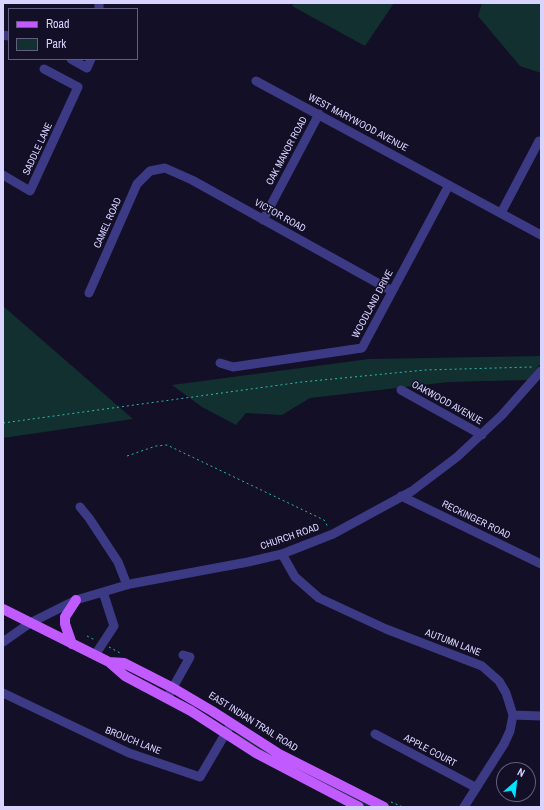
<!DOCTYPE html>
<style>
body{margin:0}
#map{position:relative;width:544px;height:810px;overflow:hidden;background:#130f26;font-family:"Archivo Narrow",sans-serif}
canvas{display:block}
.frame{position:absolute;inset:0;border:4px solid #d9d4ff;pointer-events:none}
.legend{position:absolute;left:8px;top:8px;width:130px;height:52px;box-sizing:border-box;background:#130f26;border:1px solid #625e7d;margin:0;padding:5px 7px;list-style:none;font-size:12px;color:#d9d4ff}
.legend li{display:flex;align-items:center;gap:8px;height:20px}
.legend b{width:20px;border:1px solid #625e7d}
.north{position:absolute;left:496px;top:762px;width:40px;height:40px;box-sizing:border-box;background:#130f26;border:1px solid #625e7d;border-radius:50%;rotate:28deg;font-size:11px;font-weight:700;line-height:16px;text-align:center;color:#d9d4ff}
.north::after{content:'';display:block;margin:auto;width:14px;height:18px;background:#00e5ff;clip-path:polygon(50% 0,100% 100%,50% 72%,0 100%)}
</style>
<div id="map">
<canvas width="544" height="810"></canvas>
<div class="frame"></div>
<ul class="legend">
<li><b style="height:5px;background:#c25bff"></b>Road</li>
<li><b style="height:11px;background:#12302f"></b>Park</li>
</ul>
<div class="north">N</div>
</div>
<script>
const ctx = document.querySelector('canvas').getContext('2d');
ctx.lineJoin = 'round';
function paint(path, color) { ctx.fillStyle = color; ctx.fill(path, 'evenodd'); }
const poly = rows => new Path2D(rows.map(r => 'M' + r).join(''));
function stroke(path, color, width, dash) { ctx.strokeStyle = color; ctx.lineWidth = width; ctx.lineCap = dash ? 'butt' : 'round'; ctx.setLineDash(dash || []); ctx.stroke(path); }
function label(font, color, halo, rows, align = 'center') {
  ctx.font = font + ' "Archivo Narrow",sans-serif'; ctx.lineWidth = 3; ctx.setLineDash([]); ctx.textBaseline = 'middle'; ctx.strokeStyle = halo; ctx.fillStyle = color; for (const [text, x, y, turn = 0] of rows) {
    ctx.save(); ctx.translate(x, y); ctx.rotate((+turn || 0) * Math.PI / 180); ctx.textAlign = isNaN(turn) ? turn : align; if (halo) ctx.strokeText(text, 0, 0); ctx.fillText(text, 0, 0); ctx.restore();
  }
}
paint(poly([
 [294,3,394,3,365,46,292,6],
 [482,3,541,3,541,73,520,66,478,16],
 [3,306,133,419,3,438],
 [541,356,541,363,528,380,449,382,310,398,282,415,246,413,236,425,202,407,172,385,369,359],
 [234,733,240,735,374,807,368,807,290,767,269,756]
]), '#12302f');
stroke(poly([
 [3,423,302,382,425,370,532,367],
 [127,456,156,446,167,445,324,520,328,527],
 [87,636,95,640],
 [109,647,122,654],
 [391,802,403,807]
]), '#2fb8b0', 1, [2, 3]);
stroke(poly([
 [99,3,99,9],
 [3,35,9,36],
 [71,59,87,68,91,59],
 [256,81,541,235],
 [3,175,30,191,78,87,44,69],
 [501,213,539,141],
 [263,220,319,114],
 [89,293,137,184,150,171,165,168,192,180,392,291],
 [220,363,233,367,362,348,449,185],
 [401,390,482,435],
 [401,496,541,564],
 [80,507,89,518,118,562,127,585],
 [282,554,295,577,319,598,386,629,482,666,499,681,506,693,513,715,510,731,504,744,464,807],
 [3,642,30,623,76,600,130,584,248,562,282,554,333,534,412,491,457,457,502,415,541,371],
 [95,655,114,626,103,592],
 [3,693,129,753,200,777,231,724],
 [167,698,190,657,183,655],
 [513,715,541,716],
 [375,734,475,787]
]), '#3d3a85', 9);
stroke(poly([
 [3,609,109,662,125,676,191,711,256,753,359,807],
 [72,644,65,624,65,617,76,600],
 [109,662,124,663,173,688,212,711,279,754,384,807]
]), '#c25bff', 10);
label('10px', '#d9d4ff', '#130f26', [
 ["WEST MARYWOOD AVENUE",358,123,28],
 ["SADDLE LANE",38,149,-65],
 ["OAK MANOR ROAD",287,151,-62],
 ["VICTOR ROAD",280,216,29],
 ["CAMEL ROAD",108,223,-66],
 ["WOODLAND DRIVE",373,304,-62],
 ["OAKWOOD AVENUE",447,403,29],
 ["RECKINGER ROAD",476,520,26],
 ["CHURCH ROAD",290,537,-19],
 ["AUTUMN LANE",453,643,21],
 ["EAST INDIAN TRAIL ROAD",253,722,32],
 ["BROUCH LANE",133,741,22],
 ["APPLE COURT",430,751,28]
]);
</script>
